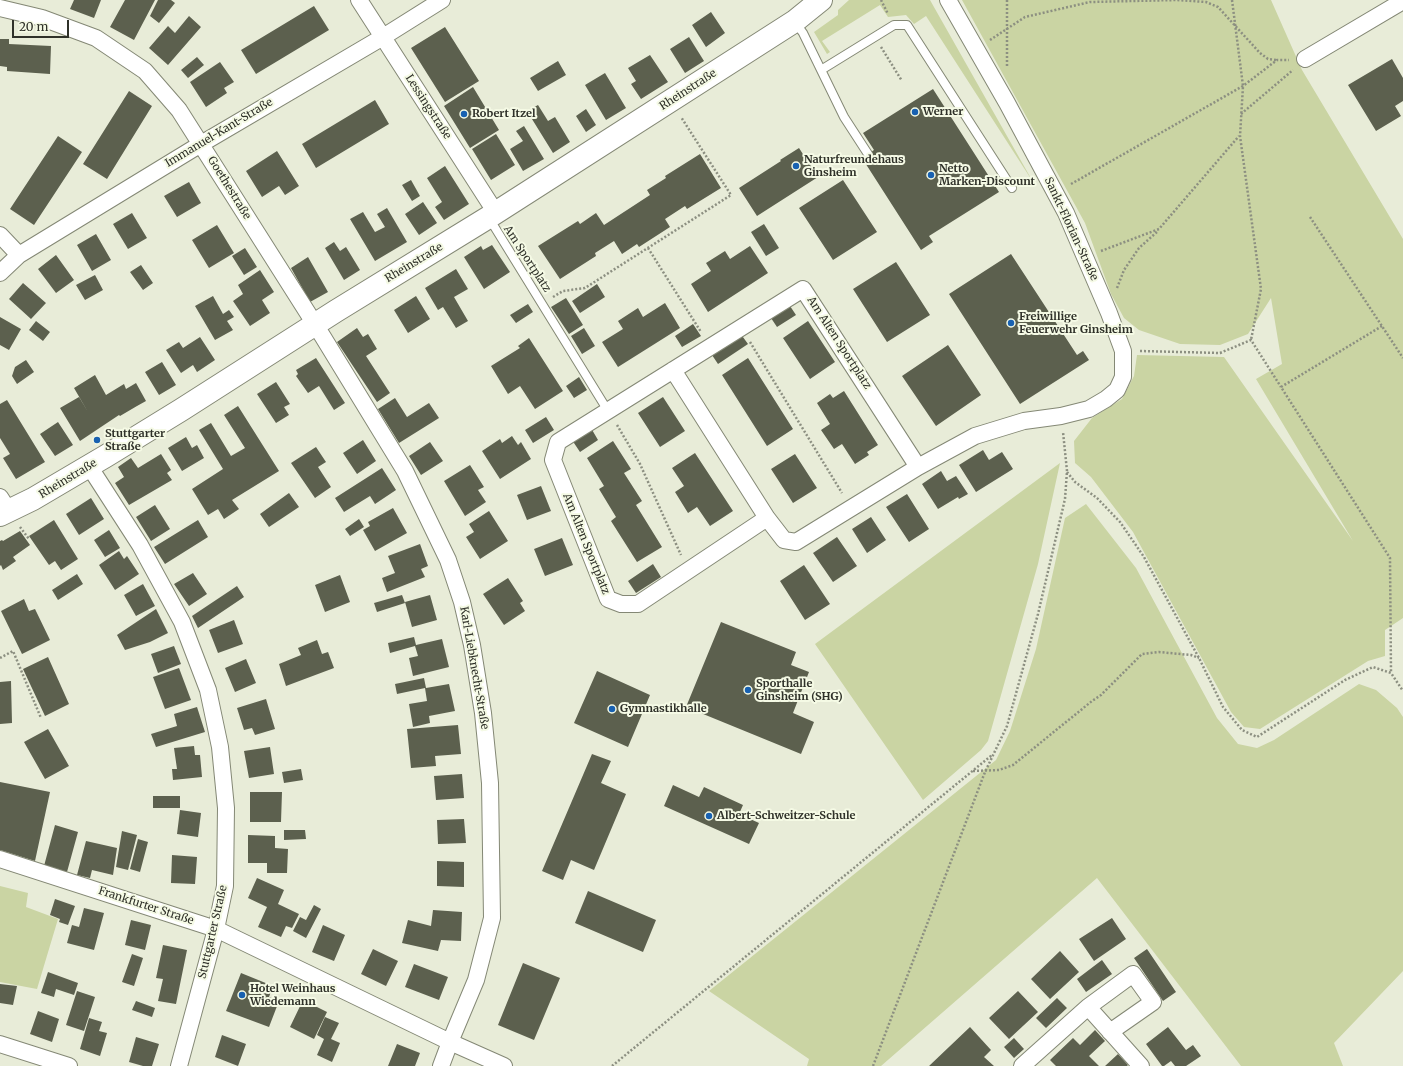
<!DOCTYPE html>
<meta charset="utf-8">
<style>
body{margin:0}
#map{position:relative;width:1403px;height:1066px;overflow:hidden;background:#e8ecd8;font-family:Merriweather,serif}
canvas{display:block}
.scale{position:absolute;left:12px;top:20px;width:57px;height:18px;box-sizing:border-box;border:2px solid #2f3129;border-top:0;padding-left:5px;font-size:12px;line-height:14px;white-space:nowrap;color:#2f3129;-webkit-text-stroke:3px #f5fae5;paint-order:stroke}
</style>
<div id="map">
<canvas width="1403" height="1066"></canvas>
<div class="scale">20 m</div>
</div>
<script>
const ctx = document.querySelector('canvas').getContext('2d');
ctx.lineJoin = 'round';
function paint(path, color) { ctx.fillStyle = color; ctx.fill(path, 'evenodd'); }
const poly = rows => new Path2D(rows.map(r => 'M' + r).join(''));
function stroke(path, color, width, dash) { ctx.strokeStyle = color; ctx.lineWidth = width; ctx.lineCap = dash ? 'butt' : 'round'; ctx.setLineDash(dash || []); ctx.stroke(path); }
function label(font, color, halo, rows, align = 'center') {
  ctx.font = font + ' Merriweather,serif'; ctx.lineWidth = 4; ctx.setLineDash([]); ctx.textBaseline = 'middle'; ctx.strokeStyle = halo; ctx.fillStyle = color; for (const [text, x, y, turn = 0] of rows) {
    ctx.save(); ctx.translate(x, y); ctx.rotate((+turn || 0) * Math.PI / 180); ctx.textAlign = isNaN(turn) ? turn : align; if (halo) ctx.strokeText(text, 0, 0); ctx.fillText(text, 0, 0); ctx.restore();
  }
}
paint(poly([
 [849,0,930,0,1033,182,926,16,914,24,906,15,888,17,880,5,822,41,830,52,827,54,814,32,838,15,838,10],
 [962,0,1271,0,1302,70,1403,239,1403,618,1385,630,1385,656,1368,661,1260,729,1244,727,1231,712,1133,532,1091,477,1075,463,1074,441,1092,418,1122,399,1134,376,1137,355,1224,357,1353,541,1256,379,1282,364,1271,298,1248,334,1220,345,1180,344,1139,330,1124,318,1111,294,1085,223],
 [1060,463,1038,564,988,741,981,750,923,800,815,644],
 [1086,504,1136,568,1217,718,1238,744,1257,748,1274,740,1359,684,1376,690,1397,708,1403,717,1403,971,1334,1043,1343,1066,1241,1066,1097,878,881,1066,807,1066,809,1059,709,991,996,760,1010,731,1036,649,1065,518],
 [0,886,28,893,26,907,58,919,37,989,0,982]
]), '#cad4a3');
paint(poly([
 [74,0,101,0,94,18,70,9],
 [125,0,155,0,134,40,110,27],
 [158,0,171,0,175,3,159,23,150,16],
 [314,6,329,30,256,74,241,50],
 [711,12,725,33,706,47,692,25],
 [189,16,201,27,168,65,149,48,168,26,175,33],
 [445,27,479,81,445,102,411,48],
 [689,37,704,61,685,73,670,49],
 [0,39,9,39,9,44,51,46,50,74,7,71,7,67,0,66],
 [650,55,668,82,641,99,631,84,636,81,628,68],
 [197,57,204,65,188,78,181,70],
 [1392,59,1403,78,1403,101,1395,106,1401,116,1376,131,1348,85],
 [558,61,566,75,538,91,530,78],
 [220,62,234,82,224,88,227,93,206,107,190,82],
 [605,73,626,108,606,120,585,85],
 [473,87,499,130,470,148,444,106],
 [933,89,999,192,929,236,933,242,921,250,862,158,874,150,863,133],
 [129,91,152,106,107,179,83,164],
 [375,100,389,124,316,168,302,144],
 [538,105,548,121,555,117,570,142,553,153,527,111],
 [586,109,596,125,586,132,576,116],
 [524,126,544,159,523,171,510,149,523,141,516,131],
 [496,134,515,165,491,180,472,149],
 [58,136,82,152,34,225,10,209],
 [799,148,818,177,757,216,739,188,781,161,780,160],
 [277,151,299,186,285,195,279,186,262,197,246,171],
 [700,154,721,188,687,209,685,206,665,219,670,227,639,247,637,244,622,254,614,241,595,253,596,256,560,279,538,246,578,221,580,224,596,213,604,225,650,195,647,190,666,178,665,176],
 [445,166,469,204,444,220,435,207,442,202,427,178],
 [411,180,420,196,412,201,402,185],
 [843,180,877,232,833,260,799,208],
 [189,182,201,203,177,217,164,196],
 [423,202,437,223,419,235,405,214],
 [387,208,407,242,375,261,350,219,363,212,375,232,385,227,377,214],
 [132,213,147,238,128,249,113,224],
 [764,224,779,248,766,256,751,232],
 [217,225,234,253,209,268,192,240],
 [96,234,111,260,92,271,77,245],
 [334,242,340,251,346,247,360,270,344,280,325,248],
 [492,245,510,272,484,289,464,257,481,246,483,250],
 [750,246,768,273,708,312,691,284,711,271,706,263,725,251,730,259],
 [245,248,257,267,244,275,232,256],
 [1011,254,1077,355,1083,351,1089,360,1020,404,949,294],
 [56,255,74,280,56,293,38,269],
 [308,257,328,292,310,302,291,268],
 [896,262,930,315,887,342,853,289],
 [141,265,153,283,143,290,130,272],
 [456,269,468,289,454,297,468,321,456,328,443,307,438,310,425,288],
 [260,270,274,292,262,300,270,313,250,326,233,301,243,294,238,285],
 [95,275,103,290,85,300,76,285],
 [23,283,46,303,31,319,9,299],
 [597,284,605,297,580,313,572,301],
 [213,296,223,314,229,310,234,317,227,321,233,330,215,340,195,306],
 [416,296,430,319,408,333,394,310],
 [566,298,583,325,569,334,551,307],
 [665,303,680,328,618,367,602,342,623,329,618,321,638,308,643,317],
 [788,303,796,315,777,327,769,315],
 [528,304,533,312,516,323,510,315],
 [0,317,21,329,9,350,0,345],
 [36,321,50,332,43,341,29,330],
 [808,321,835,362,810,379,783,338],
 [693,324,701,336,682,347,675,336],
 [357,328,363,337,368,334,377,349,366,356,390,393,377,402,337,342],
 [584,328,595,346,582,354,571,336],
 [740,333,748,344,718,364,710,352],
 [200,337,215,360,197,372,193,365,181,373,166,350,179,342,183,348],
 [529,338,563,391,535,409,520,386,508,394,491,366,520,348,518,346],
 [948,345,981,395,936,426,902,376],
 [316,358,345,403,334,410,319,386,308,393,296,376,298,374,296,370],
 [748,358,793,429,767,446,722,375],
 [26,360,34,372,17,384,12,376,15,367],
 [162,362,176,385,159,395,145,372],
 [95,375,106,395,124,384,126,389,136,383,146,401,137,406,133,399,137,406,120,416,119,415,80,441,60,408,79,397,88,412,74,388],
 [579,377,587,390,574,398,566,386],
 [276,382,290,404,284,407,289,415,276,423,257,394],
 [844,391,878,445,867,452,869,455,855,464,842,444,834,449,821,430,830,424,817,403,830,394,833,398],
 [663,397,685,431,660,447,638,413],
 [395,398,407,417,429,403,439,418,399,443,378,409],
 [7,400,45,462,16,479,3,458,10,454,0,438,0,404],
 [238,406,279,471,232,500,239,509,224,519,218,509,208,515,192,489,223,469,199,430,211,423,231,456,245,448,224,415],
 [546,417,554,430,533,443,525,430],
 [58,422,73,445,55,456,40,434],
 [591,428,598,440,580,452,572,440],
 [512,436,518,445,521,442,531,459,500,479,482,451,500,439,502,443],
 [186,437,192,448,197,445,204,458,182,471,168,448],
 [363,440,376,461,357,474,343,453],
 [613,441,631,469,624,473,642,501,636,505,662,547,637,562,611,521,616,517,599,489,604,486,587,458],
 [430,442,443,461,421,475,409,456],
 [316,447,326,462,318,467,331,487,315,498,291,463],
 [983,450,989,460,1002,452,1013,469,976,492,959,465],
 [695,453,733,511,710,526,697,507,688,513,675,492,684,486,672,468],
 [161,454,171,470,167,473,172,480,129,505,115,483,124,477,118,467,131,458,138,468],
 [795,454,817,488,793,503,771,469],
 [470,465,484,487,478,490,486,502,465,516,444,481],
 [382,468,396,490,375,504,370,496,344,512,335,498],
 [941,471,947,481,956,476,968,494,959,499,958,497,938,509,922,484],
 [541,486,551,511,527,520,517,495],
 [289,493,299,507,269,527,260,514],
 [907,494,929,529,909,542,886,507],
 [91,498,104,519,79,535,66,514],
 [155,505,170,529,151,541,136,517],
 [393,508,407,533,375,551,363,530,370,526,368,522],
 [489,511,508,541,480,559,466,537,474,532,469,524],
 [871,517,886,540,867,553,852,529],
 [359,519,364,527,350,536,345,529],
 [54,520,78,559,61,570,55,561,49,565,29,536],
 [198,520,208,537,165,564,154,547],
 [109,530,120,548,105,557,94,540],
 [20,531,30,545,13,557,16,561,3,570,1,565,0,566,0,541,2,540,3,541],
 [837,537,857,566,833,582,813,553],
 [562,538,573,565,545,576,534,549],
 [420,544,428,566,421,569,425,577,387,592,382,578,395,573,388,556],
 [119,551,124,559,127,556,139,574,115,590,99,565],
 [653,564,661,577,636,593,628,581],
 [804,565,830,604,805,620,780,581],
 [193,573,207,594,189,606,174,584],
 [77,574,83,584,58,600,52,590],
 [340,575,350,602,325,612,315,585],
 [508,578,523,601,520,603,525,611,504,625,483,594],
 [143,584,155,606,136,616,124,595],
 [237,586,244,597,198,628,192,616],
 [402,595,405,603,377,612,374,603],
 [430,595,437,620,412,627,405,602],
 [24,599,29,611,35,609,50,640,22,654,1,611],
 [156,609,168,633,150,642,125,650,117,635],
 [234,620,243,644,218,653,209,630],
 [721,622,796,652,791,665,809,672,793,713,814,722,801,754,686,707],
 [414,637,416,645,442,639,449,667,413,676,409,658,418,656,415,646,390,653,388,643],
 [317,640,322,654,328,652,334,668,286,686,279,664,301,655,298,648],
 [174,646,181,664,158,673,151,654],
 [48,657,69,704,45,716,23,669],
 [246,659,256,683,235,692,225,668],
 [179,668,191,700,165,709,153,677],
 [597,671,650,695,628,747,574,723],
 [424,678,426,688,449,684,455,711,429,716,430,723,413,727,409,704,427,701,425,688,397,694,395,684],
 [11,681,12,723,0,724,0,682],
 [266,699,275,729,255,735,252,728,244,730,237,708],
 [197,707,205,732,156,747,151,734,177,726,174,714],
 [458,725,461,754,435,756,436,766,411,768,407,729],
 [48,729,69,766,45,779,24,742],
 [194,746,195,755,200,755,202,777,173,780,172,769,177,769,174,748],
 [270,747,274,774,249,778,244,751],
 [592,754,611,761,601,783,626,794,594,870,571,860,563,880,542,871],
 [301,769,303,780,284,783,282,772],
 [462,774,464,798,436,800,434,776],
 [0,782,50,792,35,861,0,850],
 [673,785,699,797,704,787,743,805,739,814,759,823,749,844,664,806],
 [250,792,282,792,281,822,250,822],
 [153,796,180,796,180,808,153,808],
 [180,810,201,813,198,837,177,834],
 [464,819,466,843,438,844,437,820],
 [55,825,78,832,67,872,44,866],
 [284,830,305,830,306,839,284,840],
 [122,831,137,835,128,870,116,867],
 [248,835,275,836,275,848,288,849,287,873,267,873,267,863,248,863],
 [138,839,148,842,140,872,130,869],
 [86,841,117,848,113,875,92,870,90,878,77,875],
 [172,855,197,857,195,884,171,883],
 [437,861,464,862,464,887,437,886],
 [257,878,284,890,278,904,299,914,292,928,286,926,281,937,258,927,267,907,248,898],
 [588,891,656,920,643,952,575,923],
 [55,899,75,906,68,925,59,922,60,919,50,915],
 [314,905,321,909,306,938,293,931,300,917,306,920],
 [84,908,104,913,94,950,67,943,72,925,79,927],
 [433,910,462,912,461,941,441,940,438,951,402,943,408,920,431,926],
 [1112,918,1126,939,1094,961,1079,939],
 [131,920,151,925,145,950,125,945],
 [323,925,345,935,334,961,312,952],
 [163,945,187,950,176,1004,158,1001,163,979,156,978],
 [373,949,398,961,386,986,361,974],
 [1147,949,1176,992,1163,1001,1134,958],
 [1060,951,1079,972,1050,999,1031,979],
 [132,954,143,958,134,986,122,982],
 [1102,960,1112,974,1086,992,1077,979],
 [523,963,560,978,534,1040,498,1025],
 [414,964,448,977,439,1000,405,987],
 [48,972,78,983,74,995,56,989,54,997,41,993],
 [241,973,273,986,269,997,279,1001,269,1027,226,1011],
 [0,984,17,986,13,1005,0,1003],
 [77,991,95,997,84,1031,66,1025],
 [1018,991,1038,1012,1009,1039,989,1018],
 [1057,998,1067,1008,1046,1028,1036,1018],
 [303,1000,327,1012,314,1039,290,1027],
 [136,1001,155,1008,152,1017,132,1010],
 [38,1011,59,1019,52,1042,30,1034],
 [325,1017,339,1023,331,1039,340,1043,332,1062,317,1055,324,1039,317,1035],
 [89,1018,102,1022,99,1031,107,1033,100,1056,80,1049],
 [970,1027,991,1050,984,1057,994,1066,929,1066],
 [1168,1027,1186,1050,1193,1045,1201,1056,1186,1066,1175,1066,1171,1061,1164,1066,1162,1066,1146,1044],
 [1095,1030,1105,1041,1089,1056,1099,1066,1056,1066,1050,1060,1073,1038,1080,1045],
 [222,1035,246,1044,238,1066,215,1057],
 [136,1037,159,1044,152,1066,143,1066,129,1062],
 [1014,1038,1024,1049,1014,1058,1004,1047],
 [397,1044,420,1053,415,1066,388,1066],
 [1118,1054,1128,1065,1127,1066,1105,1066]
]), '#5c604e');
const service = poly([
 [795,22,803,33,844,117,868,154],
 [821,70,894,25,907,25,1012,188],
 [489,218,608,411]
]);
const minor = poly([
 [359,0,496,213],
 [0,8,42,18,96,38,145,71,179,110,323,337,405,471,448,560,462,602,472,645,483,713,490,783,492,918,476,980,450,1042,441,1066],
 [1305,59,1403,1],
 [0,235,19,255],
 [0,273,19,255,201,144,383,37,442,0],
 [673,370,767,518],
 [89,466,140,545,182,622,208,690,220,747,226,808,225,886,216,929,179,1066],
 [918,467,803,289,558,442,553,460,608,599,621,604,638,604,767,518,784,540,796,542,918,467,975,436,1024,421,1061,416,1089,409,1106,399,1117,390,1123,377,1123,351,1109,313,1066,213,1007,103,948,0],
 [0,497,9,511],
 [0,859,216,929,450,1042,504,1066],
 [1088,1007,1141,1066],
 [0,1044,69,1066],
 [1022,1066,1088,1007,1133,974,1153,1002,1110,1032]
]);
const secondary = poly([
 [0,515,33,499,106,456,181,410,336,311,489,217,795,21,821,0]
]);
stroke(service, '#848875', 10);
stroke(minor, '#848875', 18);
stroke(secondary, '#848875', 24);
stroke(poly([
 [881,0,888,14],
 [1007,0,1007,67],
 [1232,0,1243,86,1240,136,1261,289,1251,340],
 [990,40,1025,17,1090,2,1177,0,1206,2,1218,7,1260,53,1268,59,1277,60],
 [881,47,902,81],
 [1241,114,1293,70],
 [1071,184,1243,86,1277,60,1289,60],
 [1310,217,1403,358],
 [648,248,701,332],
 [1101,251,1159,229,1239,136],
 [1117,288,1124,270,1139,248,1158,231],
 [553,297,563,291,585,288,731,195,681,117],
 [1382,326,1281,387,1390,558,1391,673],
 [750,342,842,493],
 [1140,351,1220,353,1251,340,1281,387],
 [617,425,640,464,681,555],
 [1067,472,1075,482,1097,498,1120,522,1144,557,1199,658,1223,707,1242,730,1257,737,1345,680,1373,667,1391,673,1403,691],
 [20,527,29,539],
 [0,658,13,651,41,718],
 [973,771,999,770,1013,765,1092,701,1101,695,1142,654,1159,652,1191,655,1199,658],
 [612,1066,992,755],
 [873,1066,985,772,1007,726,1038,614,1065,499,1067,471,1063,432]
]), '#8c8f81', 2.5, [2, 2]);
stroke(service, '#fff', 8);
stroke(minor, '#fff', 16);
stroke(secondary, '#fff', 22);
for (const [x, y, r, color] of [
 [915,112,4,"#1861b1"],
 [464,114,4,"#1861b1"],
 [796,166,4,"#1861b1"],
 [931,175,4,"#1861b1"],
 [1011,323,4,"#1861b1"],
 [97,440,4,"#1861b1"],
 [748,690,4,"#1861b1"],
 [612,709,4,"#1861b1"],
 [709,816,4,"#1861b1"],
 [242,995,4,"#1861b1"]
]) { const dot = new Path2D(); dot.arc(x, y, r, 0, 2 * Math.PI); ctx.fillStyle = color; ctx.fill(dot); stroke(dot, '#f5fae5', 1.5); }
label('11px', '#2f3129', '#f5fae5', [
 ["Rheinstraße",688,90,-33],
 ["Lessingstraße",428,107,57],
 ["Immanuel-Kant-Straße",219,133,-31],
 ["Goethestraße",229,188,58],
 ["Sankt-Florian-Straße",1071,229,65],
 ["Am Sportplatz",527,259,57],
 ["Rheinstraße",414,263,-31],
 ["Am Alten Sportplatz",839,343,57],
 ["Rheinstraße",68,479,-31],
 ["Am Alten Sportplatz",586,544,68],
 ["Karl-Liebknecht-Straße",474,668,80],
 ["Frankfurter Straße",146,906,18],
 ["Stuttgarter Straße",213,932,-77]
]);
label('bold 11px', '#2f3129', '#f5fae5', [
 ["Werner",923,112],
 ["Robert Itzel",472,114],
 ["Naturfreundehaus",804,160],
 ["Ginsheim",804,173],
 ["Netto",939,169],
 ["Marken-Discount",939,182],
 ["Freiwillige",1019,317],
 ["Feuerwehr Ginsheim",1019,330],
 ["Stuttgarter",105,434],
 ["Straße",105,447],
 ["Sporthalle",756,684],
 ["Ginsheim (SHG)",756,697],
 ["Gymnastikhalle",620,709],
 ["Albert-Schweitzer-Schule",717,816],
 ["Hotel Weinhaus",250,989],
 ["Wiedemann",250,1002]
], 'left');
</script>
